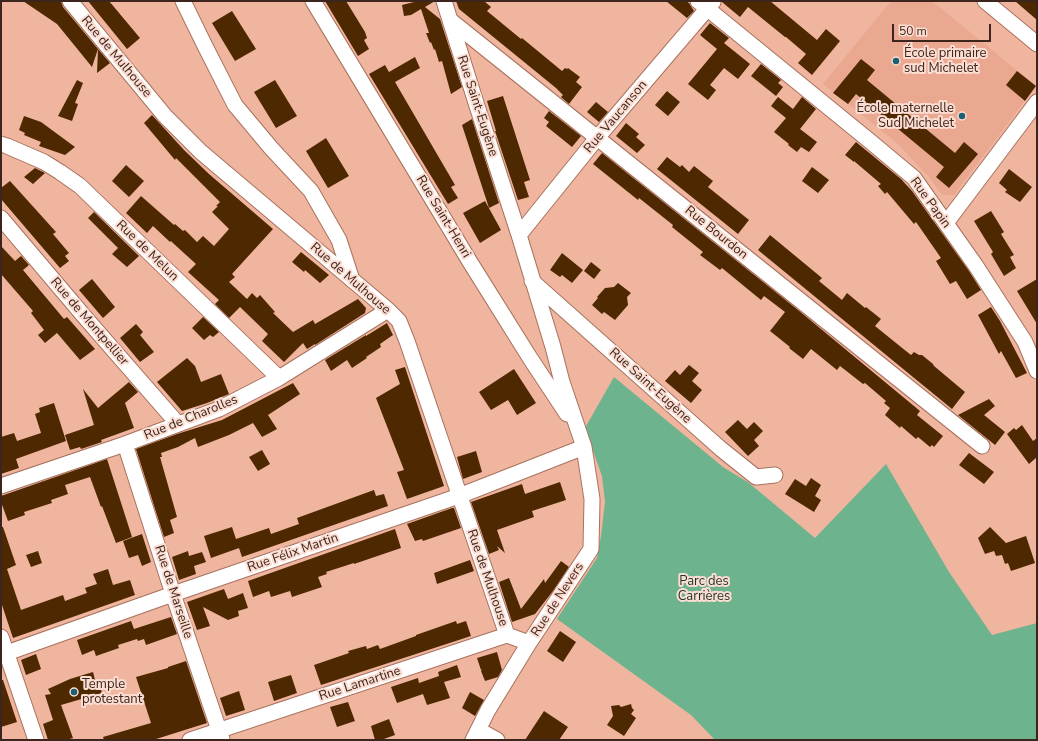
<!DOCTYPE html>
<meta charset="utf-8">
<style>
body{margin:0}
#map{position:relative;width:1038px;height:741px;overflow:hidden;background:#f0b59f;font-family:"Nunito Sans",sans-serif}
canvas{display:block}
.frame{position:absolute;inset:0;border:2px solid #3c251d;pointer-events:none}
.scale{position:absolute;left:892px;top:24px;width:99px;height:18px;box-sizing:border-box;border:2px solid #3c251d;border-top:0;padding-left:5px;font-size:12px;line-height:14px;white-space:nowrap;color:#3c251d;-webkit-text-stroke:3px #fcddd2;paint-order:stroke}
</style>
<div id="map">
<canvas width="1038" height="741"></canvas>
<div class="frame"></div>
<div class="scale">50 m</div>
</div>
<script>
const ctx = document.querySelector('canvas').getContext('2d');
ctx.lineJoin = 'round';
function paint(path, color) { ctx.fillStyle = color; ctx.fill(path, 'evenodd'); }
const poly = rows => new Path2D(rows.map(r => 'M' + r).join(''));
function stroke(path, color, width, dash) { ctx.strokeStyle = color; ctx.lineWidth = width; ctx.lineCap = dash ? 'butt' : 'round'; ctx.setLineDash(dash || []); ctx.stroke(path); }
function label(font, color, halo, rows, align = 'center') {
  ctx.font = font + ' "Nunito Sans",sans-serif'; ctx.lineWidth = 4; ctx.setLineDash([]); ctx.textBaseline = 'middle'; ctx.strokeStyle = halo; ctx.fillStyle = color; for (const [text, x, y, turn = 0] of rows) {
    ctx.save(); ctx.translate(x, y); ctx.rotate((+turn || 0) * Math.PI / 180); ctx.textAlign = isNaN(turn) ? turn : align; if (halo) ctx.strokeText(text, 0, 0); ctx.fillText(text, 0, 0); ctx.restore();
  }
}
paint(poly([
 [891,1,932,1,1036,86,954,195,942,195,928,176,898,144,823,84]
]), '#eaa890');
paint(poly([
 [614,377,723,467,749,483,815,538,886,464,949,572,992,635,1037,623,1037,740,715,740,691,715,557,619,597,558,601,536,605,502,602,476,585,428]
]), '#6cb38e');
paint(poly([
 [23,1,61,1,63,7,98,49,92,67,57,24],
 [88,1,109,1,140,38,127,49],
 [325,1,346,1,365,32,367,38,364,40,369,49,358,56],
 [418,1,435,1,425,7,440,19,462,87,451,94,442,61,439,62,435,49,434,50,431,42,430,43,426,33,429,33,421,9,411,15,404,16,402,5],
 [456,1,484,1,491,7,487,11,521,39,522,38,562,71,565,68,567,69,568,68,580,77,576,82,582,87,569,104,561,97,563,95,556,88,459,9],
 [666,1,686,1,689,3,694,11,687,18],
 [722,1,770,1,817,40,826,29,840,41,812,75,798,63,806,54,786,37,785,37,748,7,740,17,722,2],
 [1015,1,1037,1,1037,20],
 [232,11,256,49,235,61,212,23],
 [710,23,729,38,724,43,750,64,738,79,724,68,710,85,716,90,708,100,688,84,717,49,700,35],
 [98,49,110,63,97,73],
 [415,57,420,68,395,82,455,185,451,187,458,198,448,204,369,74,385,65,389,72],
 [861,59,875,70,867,80,955,153,964,142,978,154,949,188,936,177,944,167,856,94,848,104,833,93],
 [761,64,781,80,778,83,783,87,776,96,751,76],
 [1017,71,1036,86,1025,101,1006,85],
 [77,80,83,83,75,103,78,104,72,121,58,116],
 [275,80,297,116,276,128,254,92],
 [667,91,680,102,668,116,655,105],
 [503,96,530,180,524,182,529,197,518,200,495,131,496,131,487,101],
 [778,97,793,109,802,97,816,109,800,129,817,142,809,152,801,147,797,152,788,145,789,144,774,132,786,118,771,106],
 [596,102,608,112,599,122,587,112],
 [549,111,581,136,572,147,546,126,549,122,544,118],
 [152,115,184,150,209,174,273,229,232,274,235,277,229,282,247,299,252,293,257,298,260,295,275,312,273,313,293,332,313,320,315,324,358,299,366,308,365,313,315,345,315,344,307,349,303,343,284,362,262,341,268,334,240,307,229,318,215,304,219,300,188,272,196,264,174,244,171,241,170,242,153,226,147,233,126,213,141,196,174,225,175,224,183,231,185,230,197,242,203,236,214,246,229,229,212,212,218,206,216,206,220,202,176,158,175,160,144,123],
 [24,116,41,122,75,147,65,155,39,146,41,142,24,135,25,133,19,130],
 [472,119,499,203,489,208,462,125],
 [626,123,639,134,636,137,645,145,637,153,616,136],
 [326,138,349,176,328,188,306,151],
 [856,142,901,179,912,191,969,271,981,290,967,299,956,281,950,284,936,261,941,258,916,222,914,224,887,192,885,194,878,186,881,184,854,161,854,162,845,155],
 [602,153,798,310,920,411,917,415,943,436,934,447,932,445,930,447,918,437,916,439,901,426,900,428,885,415,890,408,884,403,886,401,865,383,863,384,840,366,837,370,811,349,803,359,789,348,790,347,770,331,785,312,764,296,761,300,722,268,720,270,700,255,703,252,672,227,673,225,639,198,638,200,593,164],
 [667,157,680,167,682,165,689,172,694,166,713,181,708,187,749,220,738,234,657,169],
 [126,165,144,181,129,197,112,181],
 [812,167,829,180,818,193,802,181],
 [35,168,45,173,33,184,24,177],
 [1009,169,1032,187,1020,202,1005,192,1007,190,999,183],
 [10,181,56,232,53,234,69,253,65,256,69,261,60,268,1,199,1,188],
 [485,201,501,230,480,243,463,213],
 [991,211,1004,232,1001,234,1014,255,1010,257,1016,268,1004,276,991,254,993,252,974,221],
 [94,212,139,256,127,267,112,254,118,248,88,218],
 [770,235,822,278,819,281,842,300,847,293,865,308,866,307,881,319,875,326,896,343,911,355,914,352,919,355,922,355,933,364,934,366,965,392,952,409,758,250],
 [1,246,15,261,21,256,29,265,23,270,64,319,67,317,95,349,80,360,57,333,45,343,38,335,44,330,31,313,33,311,1,274],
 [301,252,329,275,320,283,305,270,304,272,292,262],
 [562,253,583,270,572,283,562,275,560,277,550,270],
 [591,262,601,270,594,279,584,271],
 [92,279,115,307,103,318,79,290],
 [1037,279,1037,324,1017,291],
 [618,283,631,293,627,297,628,305,615,320,604,312,602,314,592,305,598,298,597,297,605,288,614,287],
 [991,307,1000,321,1027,373,1016,378,1001,351,999,354,978,315],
 [203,317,219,332,213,337,210,335,204,340,192,328],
 [387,323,393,335,380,344,381,347,366,357,367,358,352,368,347,360,331,371,325,360,366,335,366,336],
 [136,324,143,332,140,335,154,352,140,362,120,338],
 [187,358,195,366,201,382,221,374,229,394,207,403,182,411,157,382],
 [689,365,699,373,692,381,702,390,691,403,665,381,675,370,680,375],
 [405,367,444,486,407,499,397,472,404,470,376,398,400,384,395,370],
 [514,369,536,403,517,415,508,400,491,410,479,392],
 [129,382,138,392,125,403,134,428,101,440,102,442,81,449,80,447,70,450,65,435,94,425,83,389,98,408],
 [293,383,300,394,268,415,277,429,262,437,253,423,229,435,198,447,195,438,178,447,161,453,162,457,160,457,177,517,170,520,174,533,164,537,136,449,177,434,222,420],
 [989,399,995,406,984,415,1005,432,995,445,958,415],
 [54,403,66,441,16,459,19,468,1,474,1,437,14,433,17,441,41,433,35,414,40,412,39,408],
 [738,420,747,429,754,422,763,431,754,440,759,446,748,456,725,432],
 [1022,425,1033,441,1037,438,1037,457,1029,464,1007,434,1014,428,1016,430],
 [262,450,270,464,258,471,249,457],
 [476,451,482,472,463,479,457,457],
 [969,453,994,472,984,484,959,465],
 [107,459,132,537,116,543,102,506,101,507,90,477,65,485,68,494,51,500,52,503,24,512,25,515,8,521,1,502,1,496],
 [811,478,821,485,815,496,821,500,814,512,785,494,795,479,806,486],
 [560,482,566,500,532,511,534,517,497,530,505,553,497,546,499,550,489,554,471,502,522,484,525,494],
 [374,490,376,496,384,494,388,506,242,557,236,539,269,528,271,534,299,524,297,518],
 [452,508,454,508,461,528,423,541,422,539,415,541,407,524],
 [1,527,3,527,16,565,7,569,21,610,63,595,65,601,87,593,85,588,97,584,93,574,108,569,113,585,130,580,135,595,13,638,1,602],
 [232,527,239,548,211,558,204,536],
 [990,527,1006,543,1026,536,1035,563,1011,571,1008,563,1005,564,1002,555,996,556,994,551,985,554,978,538],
 [395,529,401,548,354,564,354,563,326,572,327,574,318,577,322,587,292,597,290,591,271,597,269,591,253,597,248,581],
 [142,534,151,562,142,566,138,555,129,558,123,541],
 [38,551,42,563,31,567,26,555],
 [188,551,189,556,202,552,206,562,194,566,196,574,179,580,172,557],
 [470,560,474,571,437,584,434,573],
 [561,561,569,567,553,591,535,614,512,622,499,582,509,578,521,609,544,579,545,583],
 [224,589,228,599,243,593,248,608,238,611,239,616,228,620,203,607,210,626,197,630,187,602],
 [171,617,177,634,146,645,144,639,138,641,137,639,118,645,119,648,96,656,94,650,82,655,77,640,131,621,134,629],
 [456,621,457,624,466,621,471,636,321,685,314,665,349,653,348,651,366,646,367,649,378,645,380,649,416,636,416,635],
 [560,631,576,642,563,662,547,651],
 [497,652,502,670,498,677,485,681,481,671,482,669,481,670,477,658],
 [36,654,41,669,26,675,21,660],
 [186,661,207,723,153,740,104,740,103,737,151,723,136,677,168,668,168,667],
 [457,665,461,677,444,682,450,698,427,705,423,694,397,703,391,687,418,678,419,683,439,676,438,672],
 [93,672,95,680,98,679,102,693,61,705,73,738,66,740,48,740,43,724,53,720,45,695,51,694,48,689,70,679],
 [291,675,297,693,274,701,268,682],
 [1,680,3,680,17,722,1,727],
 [239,691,245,710,226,716,220,698],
 [470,692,484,700,475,716,462,708],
 [348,702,355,721,337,727,330,707],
 [631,704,632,708,634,710,631,714,636,718,624,736,607,725,613,716,611,706,619,705,621,707],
 [544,711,568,727,559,740,525,740],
 [389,719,395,735,381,740,375,740,371,726]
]), '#4d2800');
const minor = poly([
 [70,1,165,116,201,152,388,310,399,321,407,341,507,635],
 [183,1,205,46,235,105,271,148,311,191,339,240,352,280],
 [313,1,470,262,530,358,567,414],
 [444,1,477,106,519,235,553,347,562,382,584,447,592,499,591,549,529,643,488,710,473,740],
 [698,1,871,142,914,178,976,266,1025,342,1037,371],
 [985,1,1037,44],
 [450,20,982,446],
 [1,144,7,146,44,162,60,172,80,186,279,378],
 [1,218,83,315,178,424],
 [946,223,1037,102],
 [519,235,597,138,713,2],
 [532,281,721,449,756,477,775,475],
 [125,444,173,594,222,739],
 [1,486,125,444,219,409,279,378,388,310],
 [1,637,36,740],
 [1,655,173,594,459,496,584,447],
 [479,730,497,740],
 [190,740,507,635,529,643]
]);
stroke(minor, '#a8725e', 17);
stroke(minor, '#fff', 15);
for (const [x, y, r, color] of [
 [896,61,4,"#1b5f71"],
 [962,116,4,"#1b5f71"],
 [74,692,4,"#1b5f71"]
]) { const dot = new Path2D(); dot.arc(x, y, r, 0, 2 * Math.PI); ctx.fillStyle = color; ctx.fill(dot); stroke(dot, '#fcddd2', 1.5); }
label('13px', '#3c251d', '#fcddd2', [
 ["École primaire",904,54],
 ["sud Michelet",904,69],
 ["École maternelle",954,109,"right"],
 ["Sud Michelet",954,124,"right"],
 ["Temple",82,685],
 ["protestant",82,700]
], 'left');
label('13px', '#3c251d', '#fcddd2', [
 ["Rue de Mulhouse",116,57,50],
 ["Rue Saint-Eugène",477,106,72],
 ["Rue Vaucanson",616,117,-50],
 ["Rue Papin",930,203,54],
 ["Rue Saint-Henri",443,217,59],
 ["Rue Bourdon",716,233,39],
 ["Rue de Melun",147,251,44],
 ["Rue de Mulhouse",350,279,41],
 ["Rue de Montpellier",89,322,49],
 ["Rue Saint-Eugène",650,386,42],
 ["Rue de Charolles",191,418,-22],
 ["Rue Félix Martin",293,553,-19],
 ["Rue de Mulhouse",487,578,71],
 ["Rue de Marseille",173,592,72],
 ["Rue de Nevers",558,600,-57],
 ["Rue Lamartine",360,684,-18]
]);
label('13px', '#1f352a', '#fcddd2', [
 ["Parc des",704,582],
 ["Carrières",704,597]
]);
</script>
